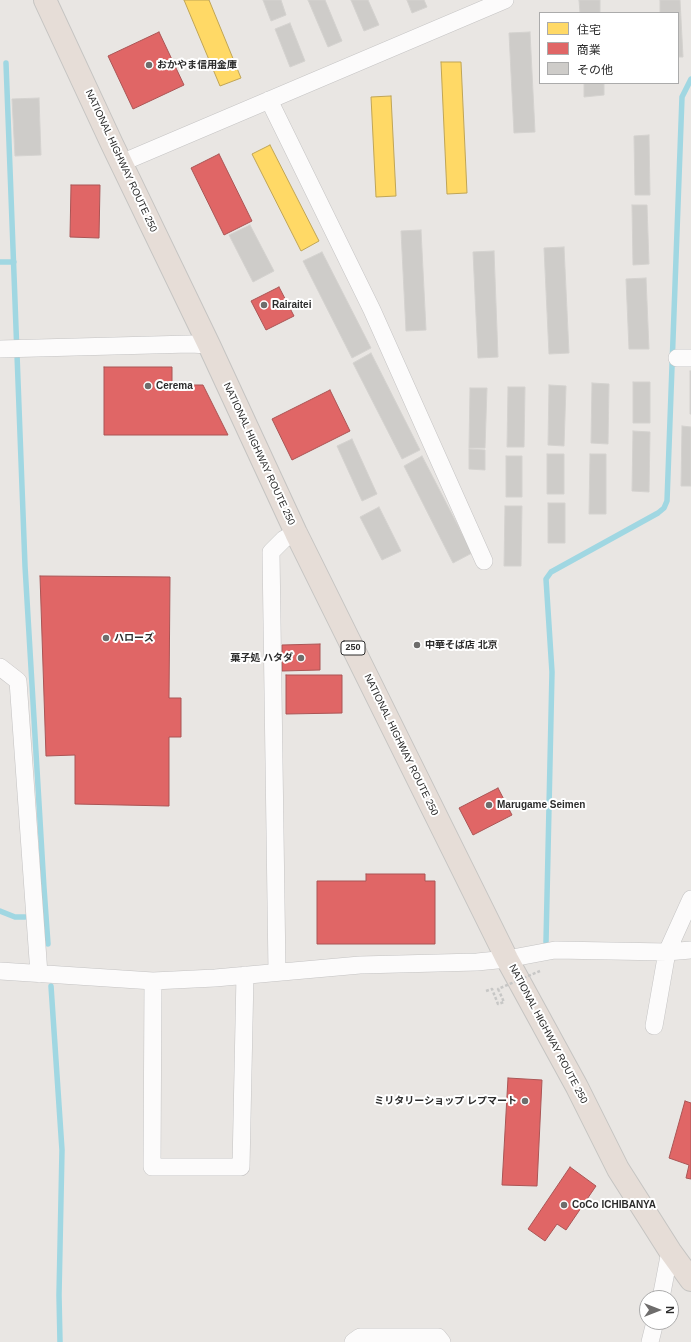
<!DOCTYPE html>
<meta charset="utf-8">
<style>
body{margin:0}
#map{position:relative;width:691px;height:1342px;overflow:hidden;background:#e9e6e3;font-family:Helvetica,"Noto Sans JP",sans-serif}
canvas{display:block}
.legend{position:absolute;left:539px;top:12px;width:140px;height:72px;box-sizing:border-box;background:#fff;border:1px solid #ababab;margin:0;padding:5px 7px;list-style:none;font-size:12px;color:#2c2c2c}
.legend li{display:flex;align-items:center;gap:8px;height:20px}
.legend b{width:20px;border:1px solid #ababab}
.north{position:absolute;left:639px;top:1290px;width:40px;height:40px;box-sizing:border-box;background:#fff;border:1px solid #ababab;border-radius:50%;rotate:90deg;font-size:11px;font-weight:700;line-height:16px;text-align:center;color:#2c2c2c}
.north::after{content:'';display:block;margin:auto;width:14px;height:18px;background:#6e6d6c;clip-path:polygon(50% 0,100% 100%,50% 72%,0 100%)}
</style>
<div id="map">
<canvas width="691" height="1342"></canvas>
<ul class="legend">
<li><b style="height:11px;background:#ffd966"></b>住宅</li>
<li><b style="height:11px;background:#e06666"></b>商業</li>
<li><b style="height:11px;background:#ceccc9"></b>その他</li>
</ul>
<div class="north">N</div>
</div>
<script>
const ctx = document.querySelector('canvas').getContext('2d');
ctx.lineJoin = 'round';
function paint(path, color) { ctx.fillStyle = color; ctx.fill(path, 'evenodd'); }
const poly = rows => new Path2D(rows.map(r => 'M' + r).join(''));
function stroke(path, color, width, dash) { ctx.strokeStyle = color; ctx.lineWidth = width; ctx.lineCap = dash ? 'butt' : 'round'; ctx.setLineDash(dash || []); ctx.stroke(path); }
function label(font, color, halo, rows, align = 'center') {
  ctx.font = font + ' Helvetica,"Noto Sans JP",sans-serif'; ctx.lineWidth = 4; ctx.setLineDash([]); ctx.textBaseline = 'middle'; ctx.strokeStyle = halo; ctx.fillStyle = color; for (const [text, x, y, turn = 0] of rows) {
    ctx.save(); ctx.translate(x, y); ctx.rotate((+turn || 0) * Math.PI / 180); ctx.textAlign = isNaN(turn) ? turn : align; if (halo) ctx.strokeText(text, 0, 0); ctx.fillText(text, 0, 0); ctx.restore();
  }
}
const homes = poly([
 [184,0,209,0,241,78,220,86,184,0],
 [441,62,461,62,467,193,447,194,441,62],
 [391,96,396,196,376,197,371,97,391,96],
 [270,145,319,241,301,251,252,154,270,145]
]);
paint(homes, '#ffd966');
stroke(homes, '#c0a555', 1);
const shops = poly([
 [159,32,184,85,133,109,108,56,159,32],
 [219,154,252,221,224,235,191,168,219,154],
 [71,185,100,185,99,238,70,237,71,185],
 [279,287,294,316,266,330,251,301,279,287],
 [104,367,172,367,172,385,203,385,228,435,104,435,104,367],
 [330,390,350,431,292,460,272,419,330,390],
 [40,576,170,577,169,698,181,698,181,737,169,737,169,806,75,804,75,755,46,756,40,576],
 [320,644,320,670,282,671,282,645,320,644],
 [286,675,342,675,342,713,286,714,286,675],
 [498,788,512,815,473,835,459,808,498,788],
 [366,874,425,874,425,881,435,881,435,944,317,944,317,881,366,881,366,874],
 [508,1078,542,1080,537,1186,502,1185,508,1078],
 [685,1101,691,1103,691,1179,686,1178,689,1165,669,1158,685,1101],
 [570,1167,596,1186,566,1230,557,1224,545,1241,528,1229,570,1167]
]);
paint(shops, '#e06666');
stroke(shops, '#a55', 1);
stroke(poly([
 [6,63,25,566,44,888,48,944],
 [0,262,14,262],
 [0,911,15,917,25,917],
 [546,942,552,672,546,579,551,572,658,513,664,508,667,501,682,97,691,79],
 [51,986,62,1150,59,1295,60,1342]
]), '#a0d7e2', 5.5);
const building = poly([
 [263,0,281,0,286,15,271,21,263,0],
 [308,0,325,0,342,41,328,47,308,0],
 [351,0,368,0,379,25,364,31,351,0],
 [407,0,424,0,427,7,412,13,407,0],
 [579,0,600,0,600,13,580,13,579,0],
 [660,0,680,0,683,57,678,57,678,13,660,13,660,0],
 [290,23,305,61,290,67,275,29,290,23],
 [530,32,535,132,514,133,509,33,530,32],
 [584,83,604,83,604,95,584,97,584,83],
 [39,98,41,155,15,156,12,99,39,98],
 [649,135,650,195,635,195,634,136,649,135],
 [632,205,647,205,649,264,633,265,632,205],
 [250,225,274,271,253,282,229,235,250,225],
 [421,230,426,330,406,331,401,231,421,230],
 [564,247,569,353,549,354,544,248,564,247],
 [494,251,498,357,478,358,473,252,494,251],
 [322,252,371,348,352,358,303,261,322,252],
 [646,278,649,349,629,349,626,279,646,278],
 [371,353,420,450,402,459,353,363,371,353],
 [690,371,691,371,691,414,690,414,690,371],
 [633,382,650,382,650,423,633,423,633,382],
 [592,383,609,384,608,444,591,443,592,383],
 [549,385,566,386,564,446,548,445,549,385],
 [508,387,525,387,524,447,507,447,508,387],
 [470,388,487,388,485,448,469,448,470,388],
 [682,426,691,427,691,486,681,486,682,426],
 [633,431,650,432,649,492,632,491,633,431],
 [352,439,377,494,362,501,337,446,352,439],
 [469,449,485,450,485,470,469,469,469,449],
 [547,454,564,454,564,494,547,494,547,454],
 [590,454,606,454,606,514,589,514,590,454],
 [422,456,472,553,453,563,404,466,422,456],
 [506,456,522,456,522,497,506,497,506,456],
 [548,503,565,503,565,543,548,543,548,503],
 [505,506,522,506,521,566,504,566,505,506],
 [379,507,401,551,382,560,360,517,379,507]
]);
paint(building, '#ceccc9');
stroke(building, '#d4d2cf', 1);
const minor = poly([
 [269,100,372,310,484,561],
 [121,163,505,0],
 [0,349,190,344,209,345],
 [677,358,691,358],
 [0,667,18,681,39,974],
 [0,971,153,981,215,978,360,965,477,962,507,959,555,950,667,952,691,950],
 [277,972,271,552,284,539,296,533],
 [153,981,152,1167,241,1167,245,975],
 [654,1026,667,952,691,899],
 [661,1298,670,1251],
 [353,1342,360,1337,438,1337,442,1342],
 [650,1342,655,1322]
]);
const highway = poly([
 [45,0,112,144,209,345,296,533,507,959,577,1087,618,1169,670,1251,691,1280]
]);
stroke(minor, '#c4c3c3', 18);
stroke(highway, '#c5c4c2', 24);
stroke(poly([
 [486,991,492,989,498,1004,504,1002,499,991]
]), '#c7c7c6', 2.5, [3, 2]);
stroke(minor, '#fcfbfb', 17);
stroke(highway, '#e6ddd7', 22);
stroke(poly([
 [499,991,498,989,540,971]
]), '#c7c7c6', 2.5, [3, 2]);
for (const [x, y, r, color] of [
 [149,65,4,"#6e6d6c"],
 [264,305,4,"#6e6d6c"],
 [148,386,4,"#6e6d6c"],
 [106,638,4,"#6e6d6c"],
 [417,645,4,"#6e6d6c"],
 [301,658,4,"#6e6d6c"],
 [489,805,4,"#6e6d6c"],
 [525,1101,4,"#6e6d6c"],
 [564,1205,4,"#6e6d6c"]
]) { const dot = new Path2D(); dot.arc(x, y, r, 0, 2 * Math.PI); ctx.fillStyle = color; ctx.fill(dot); stroke(dot, '#fff', 1.5); }
for (const [x, y, w] of [
 [353,648,24]
]) { const box = new Path2D(); box.roundRect(x - w / 2, y - 7, w, 14, 3); ctx.fillStyle = '#fff'; ctx.fill(box); stroke(box, '#2c2c2c', 1); }
label('bold 9px', '#2c2c2c', null, [
 ["250",353,648]
]);
label('bold 10px', '#2c2c2c', '#fff', [
 ["おかやま信用金庫",157,65],
 ["Rairaitei",272,305],
 ["Cerema",156,386],
 ["ハローズ",114,638],
 ["中華そば店 北京",425,645],
 ["菓子処 ハタダ",293,658,"right"],
 ["Marugame Seimen",497,805],
 ["ミリタリーショップ レプマート",517,1101,"right"],
 ["CoCo ICHIBANYA",572,1205]
], 'left');
label('10px', '#2c2c2c', '#fff', [
 ["NATIONAL HIGHWAY ROUTE 250",121,161,65],
 ["NATIONAL HIGHWAY ROUTE 250",259,454,65],
 ["NATIONAL HIGHWAY ROUTE 250",401,745,64],
 ["NATIONAL HIGHWAY ROUTE 250",548,1034,62]
]);
</script>
